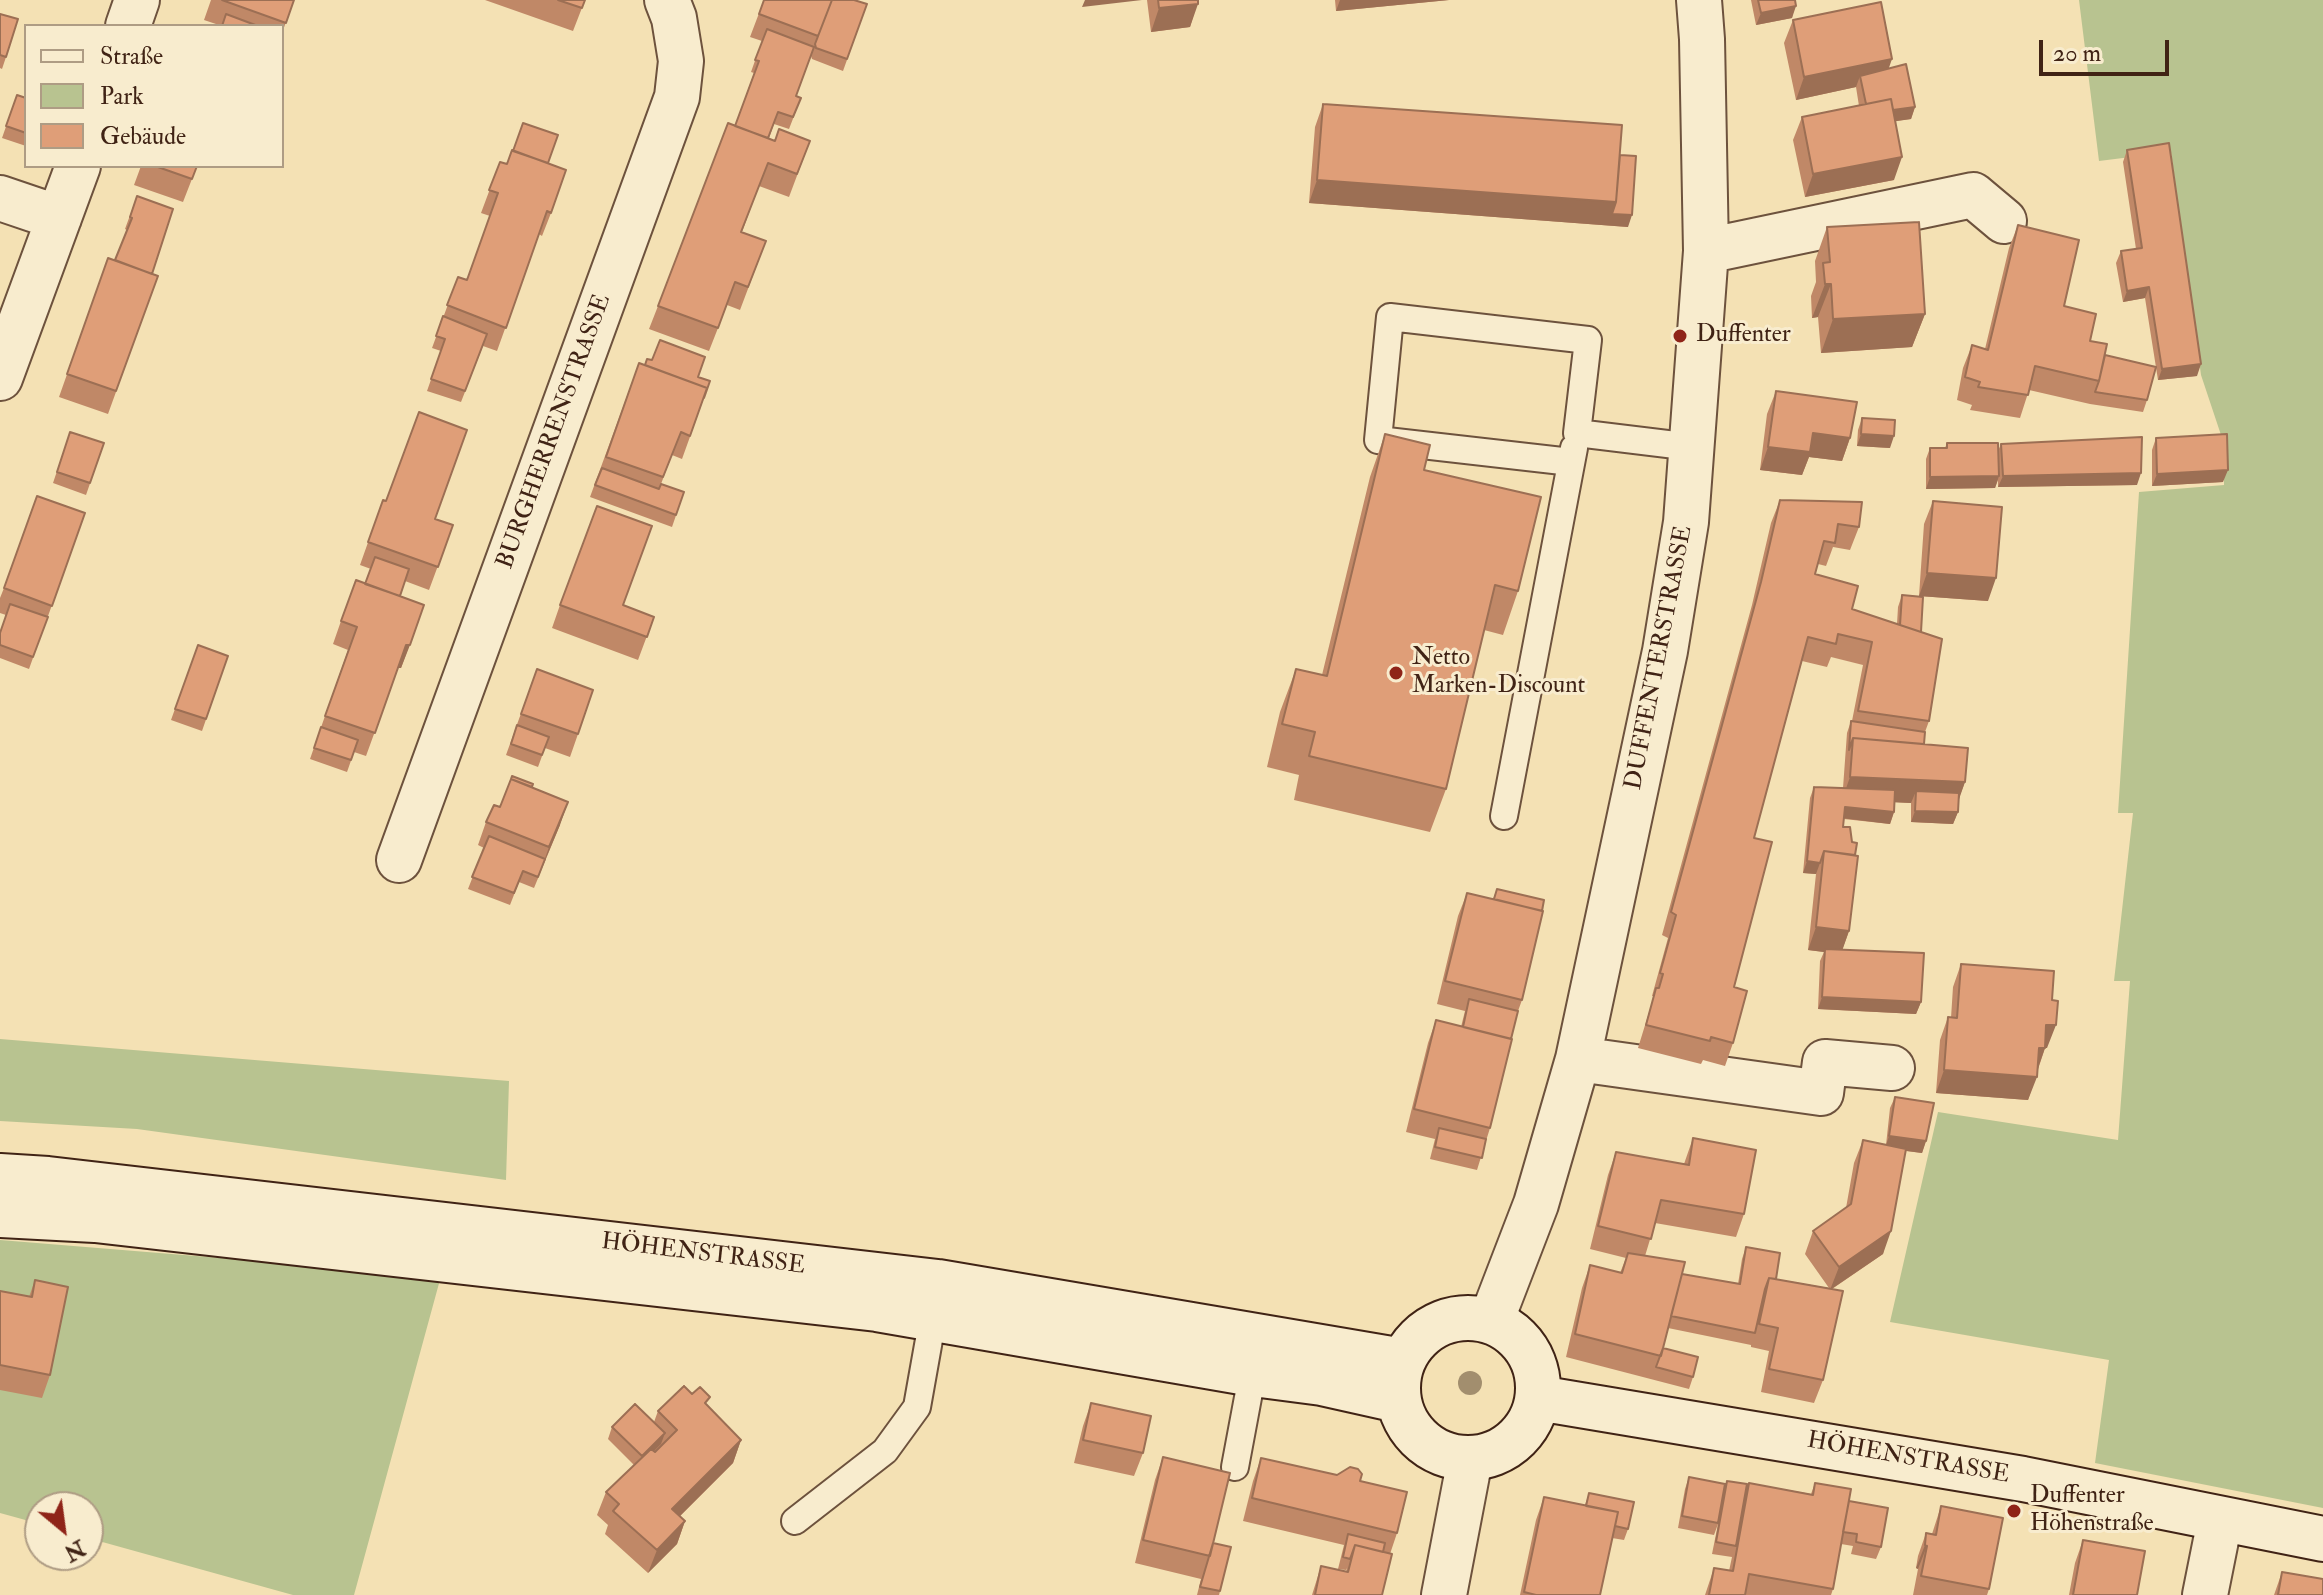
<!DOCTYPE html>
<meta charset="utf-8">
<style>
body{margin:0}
#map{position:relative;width:2323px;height:1595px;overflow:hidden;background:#f4e1b4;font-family:"IM FELL Double Pica",serif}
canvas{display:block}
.legend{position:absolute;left:24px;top:24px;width:260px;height:144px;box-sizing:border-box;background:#f8ecce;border:2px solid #ae9c84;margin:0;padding:10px 14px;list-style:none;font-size:24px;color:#402315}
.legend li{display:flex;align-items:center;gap:16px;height:40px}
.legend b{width:40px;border:2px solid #ae9c84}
.north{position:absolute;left:24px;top:1491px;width:80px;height:80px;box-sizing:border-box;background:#f8ecce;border:2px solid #ae9c84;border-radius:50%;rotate:151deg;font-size:22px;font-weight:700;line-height:32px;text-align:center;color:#402315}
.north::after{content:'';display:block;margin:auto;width:28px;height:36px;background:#8f2418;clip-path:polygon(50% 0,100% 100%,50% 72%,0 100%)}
.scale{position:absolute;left:2039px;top:40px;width:130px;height:36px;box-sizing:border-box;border:4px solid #402315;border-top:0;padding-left:10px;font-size:24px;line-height:28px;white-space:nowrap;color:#402315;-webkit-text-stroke:6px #f8ecce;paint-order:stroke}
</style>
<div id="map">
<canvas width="2323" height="1595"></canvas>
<ul class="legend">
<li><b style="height:10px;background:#f8ecce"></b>Straße</li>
<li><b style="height:22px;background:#b8c390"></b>Park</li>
<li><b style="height:22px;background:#df9e78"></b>Gebäude</li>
</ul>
<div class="north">N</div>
<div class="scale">20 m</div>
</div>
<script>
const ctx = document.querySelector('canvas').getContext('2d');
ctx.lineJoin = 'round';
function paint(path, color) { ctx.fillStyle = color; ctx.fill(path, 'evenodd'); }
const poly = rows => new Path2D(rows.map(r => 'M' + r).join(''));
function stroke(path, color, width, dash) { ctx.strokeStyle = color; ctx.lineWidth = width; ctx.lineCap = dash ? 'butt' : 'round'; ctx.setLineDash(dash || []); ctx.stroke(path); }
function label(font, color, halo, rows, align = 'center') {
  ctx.font = font + ' "IM FELL Double Pica",serif'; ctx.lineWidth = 6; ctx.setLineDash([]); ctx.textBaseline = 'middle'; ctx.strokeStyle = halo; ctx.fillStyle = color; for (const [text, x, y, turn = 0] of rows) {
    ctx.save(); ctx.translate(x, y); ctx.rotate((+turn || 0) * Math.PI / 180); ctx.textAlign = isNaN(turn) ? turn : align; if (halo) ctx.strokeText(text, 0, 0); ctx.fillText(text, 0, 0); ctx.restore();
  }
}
paint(poly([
 [2079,0,2323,0,2323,1508,2095,1463,2109,1360,1890,1322,1938,1112,2118,1140,2130,981,2114,981,2133,813,2118,813,2139,492,2224,485,2224,444,2201,375,2171,152,2099,161],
 [0,1039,509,1081,506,1180,137,1129,0,1121],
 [0,1240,441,1276,354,1595,293,1595,88,1538,88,1507,40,1507,40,1524,0,1513]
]), '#b8c390');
const lane = poly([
 [1571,462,1378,440,1390,317,1588,340,1577,433,1692,447],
 [1504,816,1574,448],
 [1235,1467,1255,1360],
 [795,1521,885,1451,917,1407,935,1306]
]);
const street = poly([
 [128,26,137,0],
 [0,198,59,218],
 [1706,251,1973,195,2004,221],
 [0,378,78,166],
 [399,860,677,97,681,61,674,18,667,0],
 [1578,1059,1821,1093,1825,1062,1892,1068],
 [1491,1321,1536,1204,1578,1059,1665,651,1686,522,1706,251,1702,39,1699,0],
 [1444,1595,1470,1459],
 [2205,1595,2220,1520]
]);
const secondary = poly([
 [0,1176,48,1179,938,1282,1403,1361],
 [0,1215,95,1220,877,1309,1253,1374,1322,1383,1398,1400],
 '1398 1388a70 70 0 1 1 140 0a70 70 0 1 1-140 0Z',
 [1538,1398,2023,1479,2323,1539]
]);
stroke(lane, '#6d523d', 30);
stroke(street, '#6d523d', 48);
stroke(secondary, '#402315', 48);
stroke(lane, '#f8ecce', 26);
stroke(street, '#f8ecce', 44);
stroke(secondary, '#f8ecce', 44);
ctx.fillStyle = '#a28e6e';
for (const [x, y] of [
 [1470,1383]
]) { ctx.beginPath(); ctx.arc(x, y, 12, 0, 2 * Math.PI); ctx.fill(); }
paint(poly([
 [211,0,294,0,282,33,282,26,222,26,204,20],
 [485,0,585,0,573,31],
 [764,0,867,4,843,71,812,59,811,56,796,96,801,98,789,129,774,124,769,138,775,141,810,141,789,197,759,186,742,232,766,241,740,310,727,305,709,351,649,329,658,306,735,126,754,73,751,72,762,41,750,37],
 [1147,0,1198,0,1190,27,1151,32],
 [1335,0,1449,0,1336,11],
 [1751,0,1795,0,1792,18,1756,25],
 [0,14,6,57,2,69,0,68],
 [1793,20,1889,68,1915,107,1911,119,1895,121,1894,180,1805,197,1793,140,1802,117,1859,106,1856,87,1796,100,1784,43],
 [17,95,26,98,26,146,2,138],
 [1323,104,1620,155,1628,227,1309,203,1315,127],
 [2127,150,2197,376,2158,380,2145,298,2123,302,2116,263,2121,251,2136,249,2123,162],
 [500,162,507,164,548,163,551,213,542,236,539,234,497,351,483,346,461,402,427,391,441,351,432,348,458,277,467,280,490,216,481,213],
 [141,166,197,166,183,202,134,185],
 [137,196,152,274,158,276,108,414,59,397,108,258,115,260,127,230,125,229],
 [2018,225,2064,306,2090,341,2147,400,2143,412,2090,404,2029,390,2020,418,1970,410,1972,405,1957,400,1963,368,1972,345,1985,349,2009,248],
 [1827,227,1925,314,1912,347,1821,353,1818,317,1812,318,1811,296,1816,282,1815,261],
 [639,363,698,377,710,381,682,459,672,455,661,484,684,492,672,527,590,497],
 [1776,391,1850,438,1842,461,1809,457,1802,475,1760,470,1767,414],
 [1862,418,1890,448,1857,446,1858,430],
 [70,432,104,443,86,495,53,483],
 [1385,434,1518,591,1503,635,1484,630,1446,789,1430,832,1294,800,1299,775,1267,767,1280,712,1296,669,1322,675,1370,477],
 [2156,438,2223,482,2152,486,2152,450],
 [1947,443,1998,451,2001,444,2137,485,1998,487,1998,480,1995,488,1926,489,1926,459,1930,448,1945,448],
 [383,500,453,525,429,590,405,581,400,596,424,605,401,668,398,668,366,756,354,752,347,772,310,759,348,650,333,644,341,621,365,584,371,569,360,565],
 [1780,500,1859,527,1850,550,1833,547,1826,566,1818,564,1815,574,1852,609,1897,624,1898,607,1902,595,1921,632,1929,721,1925,732,1924,744,1965,782,1958,800,1958,812,1953,824,1911,822,1911,803,1894,802,1894,812,1890,824,1844,819,1843,827,1849,931,1842,950,1921,1002,1916,1014,1818,1009,1820,961,1824,952,1808,950,1816,874,1803,873,1810,798,1814,787,1843,788,1847,733,1851,721,1852,721,1863,665,1831,657,1827,667,1802,661,1754,838,1734,987,1733,1043,1725,1066,1703,1060,1701,1064,1638,1048,1654,996,1652,996,1668,938,1662,935,1752,605,1771,523],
 [1933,501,1988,601,1919,596,1924,524],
 [85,513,29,669,0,658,0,633,6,615,0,613,0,598,4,588],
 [560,605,623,605,654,617,638,660,552,628],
 [198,645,228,656,202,731,171,720],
 [537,669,578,734,570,757,545,748,538,767,506,755],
 [532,787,560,825,534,888,519,882,510,905,468,889,484,848,478,845,486,822,500,807],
 [1497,889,1522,1000,1518,1011,1490,1128,1477,1170,1430,1159,1435,1139,1406,1132,1428,1043,1436,1020,1461,1027,1465,1011,1437,1004,1458,916,1467,893,1493,899],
 [1961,964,2047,1048,2045,1048,2028,1100,1936,1093,1940,1040,1948,1017,1951,1018,1953,987],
 [1895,1097,1926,1141,1922,1153,1906,1151,1883,1254,1832,1289,1823,1380,1814,1403,1761,1392,1769,1351,1751,1347,1751,1345,1668,1328,1663,1348,1693,1377,1689,1389,1566,1357,1582,1288,1590,1265,1620,1273,1626,1258,1590,1249,1608,1175,1616,1152,1684,1164,1693,1138,1744,1214,1736,1237,1655,1223,1645,1256,1682,1274,1738,1284,1742,1259,1746,1247,1776,1279,1829,1288,1805,1254,1813,1231,1846,1208,1854,1163,1863,1140,1886,1145,1890,1108],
 [35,1280,50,1375,42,1398,0,1390,0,1291,29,1297],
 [692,1394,707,1405,741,1440,733,1463,680,1516,685,1521,677,1544,648,1573,605,1534,608,1525,597,1515,606,1492,634,1465,608,1439,612,1427,654,1422,658,1411],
 [1091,1403,1143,1453,1134,1476,1074,1463,1083,1426],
 [1163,1457,1213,1543,1231,1547,1219,1595,1197,1595,1201,1579,1135,1563,1155,1480],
 [1261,1458,1360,1481,1397,1533,1390,1554,1382,1595,1312,1595,1321,1566,1346,1572,1347,1568,1346,1570,1338,1569,1344,1545,1243,1521,1253,1481],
 [1689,1477,1724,1492,1727,1481,1746,1493,1749,1483,1811,1494,1815,1483,1849,1501,1881,1547,1876,1559,1851,1554,1853,1546,1841,1544,1833,1589,1831,1595,1705,1595,1714,1568,1729,1571,1732,1557,1712,1554,1718,1524,1714,1535,1678,1528,1685,1489],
 [1589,1493,1628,1529,1624,1540,1612,1538,1600,1595,1520,1595,1536,1520,1544,1497,1585,1505],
 [1941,1506,1989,1589,1987,1595,1913,1595,1918,1569,1916,1568,1918,1556,1926,1533,1932,1534],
 [2083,1540,2137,1595,2069,1595,2075,1563],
 [2282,1572,2323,1595,2274,1595]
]), '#c08867');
paint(poly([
 [1085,0,1142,0,1082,7],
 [1340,0,1449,0,1336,11],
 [1198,4,1190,27,1151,32,1159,8],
 [1796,6,1792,18,1756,25,1761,13],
 [1892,59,1884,82,1860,76,1856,87,1796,100,1804,77],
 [1915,107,1911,119,1863,126,1868,115],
 [1902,157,1894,180,1805,197,1813,174],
 [1317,180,1616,202,1632,215,1628,227,1309,203],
 [1825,284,1831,284,1818,317,1812,318],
 [2149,287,2145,298,2123,302,2127,291],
 [1925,314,1912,347,1821,353,1833,319],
 [2201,364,2197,376,2158,380,2162,369],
 [1813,433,1850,438,1842,461,1809,457,1802,475,1760,470,1768,447],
 [1861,434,1894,436,1890,448,1857,446],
 [2228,470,2223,482,2152,486,2157,474],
 [2141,473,2137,485,1998,487,2003,476],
 [1999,476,1995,488,1926,489,1930,477],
 [1927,573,1996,578,1988,601,1919,596],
 [406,645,410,645,401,668,398,668],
 [1850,777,1965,782,1957,805,1916,791,1911,803,1842,800],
 [568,802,560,825,541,870,549,847],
 [1845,807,1894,812,1890,824,1841,818],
 [1915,811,1958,812,1953,824,1911,822],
 [1807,861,1820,863,1816,874,1803,873],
 [1816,927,1849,931,1841,954,1825,949,1824,952,1808,950],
 [1822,997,1921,1002,1916,1014,1818,1009],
 [2046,1025,2056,1025,2047,1048,2045,1048,2037,1071,2030,1071],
 [1944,1070,2037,1077,2028,1100,1936,1093],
 [1889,1136,1926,1141,1922,1153,1885,1148],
 [1891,1231,1883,1254,1830,1290,1839,1267],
 [665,1433,661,1444,637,1468,642,1456],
 [741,1440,733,1463,664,1532,672,1509],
 [685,1521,677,1544,648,1573,657,1550],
 [1925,1545,1927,1546,1918,1569,1916,1568]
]), '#9c6f54');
const building = poly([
 [222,0,294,0,286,23,222,0],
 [558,0,585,0,582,8,558,0],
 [764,0,832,0,818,36,759,14,764,0],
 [832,0,854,0,867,4,847,59,816,48,815,44,832,0],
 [1158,0,1198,0,1198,4,1159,8,1158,0],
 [1758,0,1795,0,1796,6,1761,13,1758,0],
 [1881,2,1892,59,1804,77,1793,20,1881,2],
 [0,14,18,19,6,57,0,55,0,14],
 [226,14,258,26,222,26,226,14],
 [767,29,814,47,796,96,801,98,793,117,778,112,768,138,735,126,759,61,755,60,767,29],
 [1906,64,1915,107,1893,110,1891,99,1866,104,1860,76,1906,64],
 [17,95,26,98,26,133,6,126,17,95],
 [1891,99,1902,157,1813,174,1802,117,1891,99],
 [1323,104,1622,125,1616,202,1317,180,1323,104],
 [523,123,558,135,548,163,513,151,523,123],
 [728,123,775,141,779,129,810,141,797,174,768,163,741,232,766,241,748,287,735,282,718,328,658,306,728,123],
 [2169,143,2201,364,2162,369,2149,287,2127,291,2121,251,2142,248,2127,150,2169,143],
 [512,150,566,170,551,213,547,211,506,328,447,305,458,277,467,280,498,193,489,190,500,162,507,164,512,150],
 [1620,155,1636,156,1632,215,1612,214,1616,202,1620,155],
 [155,166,197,166,192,179,155,166],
 [137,196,173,209,152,274,115,260,132,218,130,217,137,196],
 [1919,222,1925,314,1833,319,1831,284,1825,284,1823,263,1830,262,1827,227,1919,222],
 [2018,225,2079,240,2064,306,2096,314,2090,341,2107,344,2099,381,2035,366,2028,395,1978,387,1980,382,1965,377,1972,345,1988,350,2018,225],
 [108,258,158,276,116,391,67,374,108,258],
 [443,316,487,334,465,391,431,379,445,339,436,336,443,316],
 [660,340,705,357,698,377,710,381,704,398,707,388,645,365,647,359,652,360,660,340],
 [2105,355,2156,367,2147,400,2095,392,2099,381,2105,355],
 [639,363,707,388,690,436,681,432,663,477,606,457,639,363],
 [1776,391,1857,402,1850,438,1813,433,1810,452,1768,447,1776,391],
 [419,412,467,430,435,519,453,525,438,567,368,542,383,500,386,501,419,412],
 [1862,418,1895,420,1894,436,1861,434,1862,418],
 [70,432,104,443,90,483,57,472,70,432],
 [1385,434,1430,445,1424,470,1541,497,1518,591,1495,585,1446,789,1309,756,1315,732,1282,724,1296,669,1327,676,1385,434],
 [2227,434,2228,470,2157,474,2156,438,2227,434],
 [2142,437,2141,473,2003,476,2001,444,2142,437],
 [1947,443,1998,443,1999,476,1930,477,1930,448,1947,448,1947,443],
 [602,468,659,489,661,484,684,492,676,515,595,485,602,468],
 [37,496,85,513,52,606,4,588,37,496],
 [1780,500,1862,502,1859,527,1838,524,1835,543,1824,541,1815,574,1858,586,1852,609,1942,639,1929,721,1858,711,1872,642,1838,634,1836,644,1808,637,1754,838,1772,842,1734,987,1747,991,1733,1043,1711,1037,1710,1041,1646,1025,1656,988,1659,988,1663,974,1660,973,1676,915,1671,912,1761,582,1780,500],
 [1933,501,2002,507,1996,578,1927,573,1933,501],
 [597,506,652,526,623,605,654,617,647,637,560,605,597,506],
 [375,557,409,569,400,596,365,584,375,557],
 [356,580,424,605,410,645,406,645,375,733,325,716,357,627,341,621,356,580],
 [1902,595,1923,597,1921,632,1900,625,1902,595],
 [10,604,48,617,33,657,0,645,0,633,10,604],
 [198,645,228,656,206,719,175,709,198,645],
 [537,669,593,690,578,734,521,714,537,669],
 [1851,721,1925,732,1924,744,1853,738,1849,750,1851,721],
 [517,725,549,737,542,755,511,744,517,725],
 [321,727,358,740,351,760,314,748,321,727],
 [1853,738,1968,748,1965,782,1850,777,1853,738],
 [512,776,533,784,532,787,511,779,512,776],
 [511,779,568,802,549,847,486,822,494,805,500,807,511,779],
 [1814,787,1895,790,1894,812,1845,807,1843,827,1850,827,1852,842,1857,843,1855,855,1824,851,1820,863,1807,861,1814,787],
 [1916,791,1959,793,1958,812,1915,811,1916,791],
 [489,836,545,859,538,877,523,871,514,893,472,877,489,836],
 [1824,851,1858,856,1849,931,1816,927,1824,851],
 [1497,889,1544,900,1542,911,1494,899,1497,889],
 [1467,893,1543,911,1522,1000,1445,981,1467,893],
 [1825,949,1924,953,1921,1002,1822,997,1825,949],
 [1961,964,2054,971,2052,1000,2058,1001,2056,1025,2046,1025,2045,1048,2039,1048,2037,1077,1944,1070,1948,1017,1957,1018,1961,964],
 [1469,999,1518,1011,1511,1039,1463,1027,1469,999],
 [1436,1020,1512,1039,1490,1128,1414,1109,1436,1020],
 [1895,1097,1934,1103,1926,1141,1889,1136,1895,1097],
 [1439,1128,1486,1139,1482,1158,1435,1147,1439,1128],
 [1693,1138,1756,1150,1744,1214,1661,1200,1651,1239,1598,1226,1616,1152,1689,1165,1693,1138],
 [1863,1140,1906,1149,1891,1231,1839,1267,1813,1231,1851,1204,1863,1140],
 [1746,1247,1780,1253,1776,1279,1769,1278,1765,1289,1755,1333,1671,1316,1682,1274,1740,1284,1746,1247],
 [1628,1253,1685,1262,1661,1356,1575,1334,1590,1265,1622,1273,1628,1253],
 [1769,1278,1843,1291,1823,1380,1769,1369,1778,1328,1759,1324,1769,1278],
 [35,1280,68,1287,50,1375,0,1365,0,1291,32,1297,35,1280],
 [1663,1348,1698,1357,1693,1377,1656,1367,1663,1348],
 [684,1386,692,1394,700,1387,710,1397,705,1403,741,1440,672,1509,685,1521,657,1550,613,1511,619,1504,606,1492,651,1449,655,1452,677,1430,658,1411,684,1386],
 [1091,1403,1151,1416,1143,1453,1083,1440,1091,1403],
 [635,1404,665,1433,642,1456,612,1427,635,1404],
 [1163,1457,1230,1473,1210,1556,1143,1540,1163,1457],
 [1261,1458,1337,1475,1350,1467,1358,1469,1362,1474,1360,1481,1407,1492,1397,1533,1252,1498,1261,1458],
 [1689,1477,1725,1484,1718,1523,1682,1516,1689,1477],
 [1727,1481,1747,1484,1736,1546,1716,1542,1727,1481],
 [1749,1483,1813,1495,1815,1483,1851,1489,1833,1589,1749,1574,1745,1595,1709,1595,1714,1568,1733,1571,1749,1483],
 [1589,1493,1634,1502,1628,1529,1615,1526,1618,1512,1586,1506,1589,1493],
 [1544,1497,1618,1512,1600,1595,1536,1595,1524,1592,1544,1497],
 [1849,1501,1888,1508,1881,1547,1856,1542,1857,1534,1843,1532,1849,1501],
 [1941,1506,2003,1518,1989,1589,1921,1576,1927,1546,1925,1545,1926,1533,1936,1535,1941,1506],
 [1348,1534,1385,1543,1383,1552,1355,1545,1350,1559,1343,1557,1348,1534],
 [2083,1540,2145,1551,2137,1595,2073,1595,2083,1540],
 [1213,1543,1231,1547,1220,1591,1200,1587,1213,1543],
 [1355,1545,1392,1554,1382,1595,1315,1595,1321,1566,1348,1572,1355,1545],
 [2282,1572,2323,1579,2323,1595,2278,1595,2282,1572]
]);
paint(building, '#df9e78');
stroke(building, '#9c6f54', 2);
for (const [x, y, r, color] of [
 [1680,336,8,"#8f2418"],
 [1396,673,8,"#8f2418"],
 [2014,1511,8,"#8f2418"]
]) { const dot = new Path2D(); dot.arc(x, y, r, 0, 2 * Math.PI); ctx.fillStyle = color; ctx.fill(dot); stroke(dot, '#f8ecce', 3); }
label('24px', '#402315', '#f8ecce', [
 ["Duffenter",1696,336],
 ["Netto",1412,659],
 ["Marken-Discount",1412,687],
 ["Duffenter",2030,1497],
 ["Höhenstraße",2030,1525]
], 'left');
label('24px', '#402315', '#f8ecce', [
 ["BURGHERRENSTRASSE",555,432,-70],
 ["DUFFENTERSTRASSE",1660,658,-79],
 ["HÖHENSTRASSE",703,1255,7],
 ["HÖHENSTRASSE",1908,1459,10]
]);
</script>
